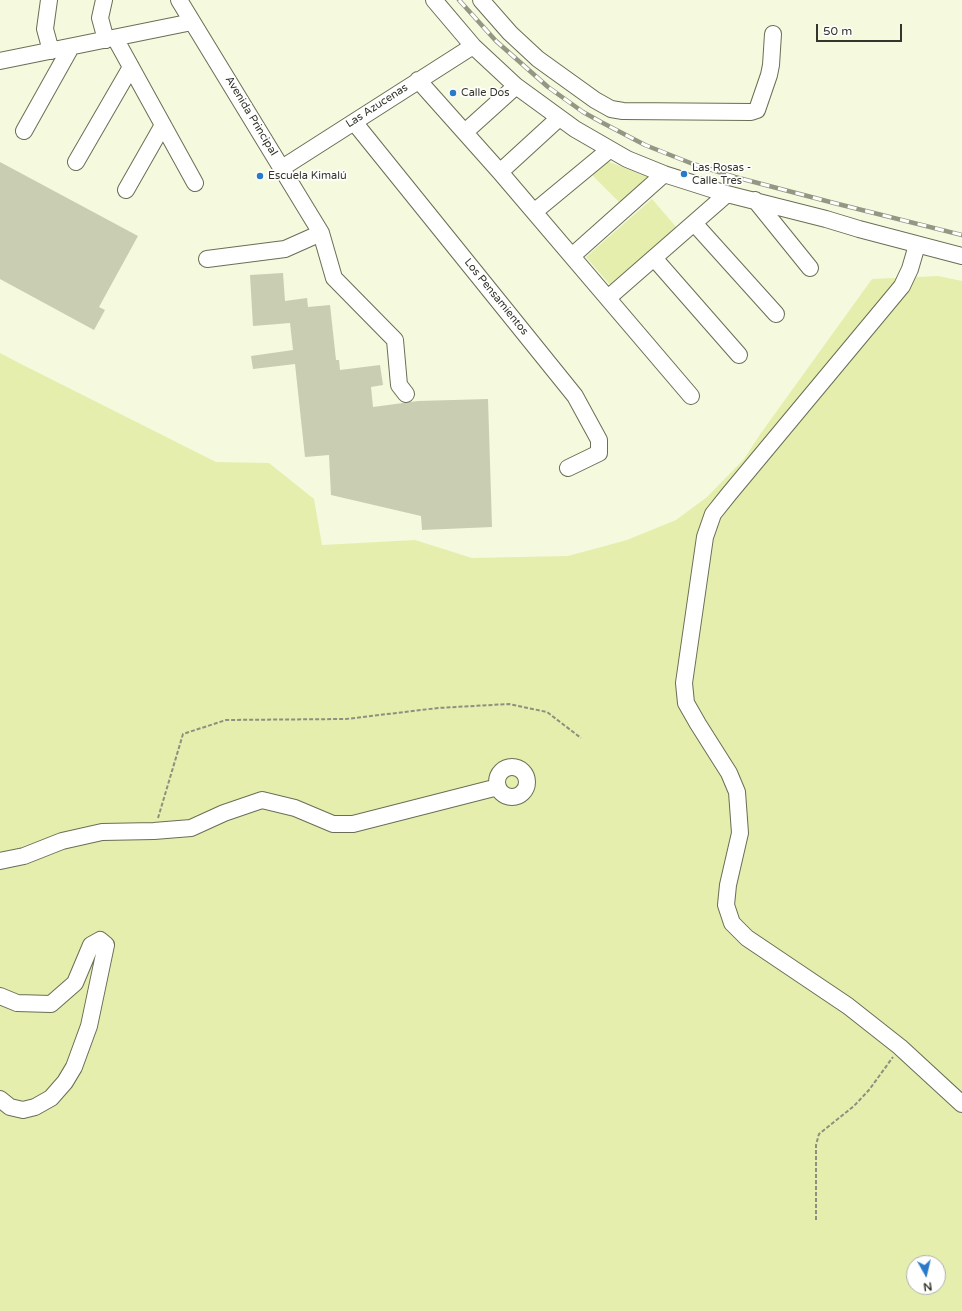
<!DOCTYPE html>
<meta charset="utf-8">
<style>
body{margin:0}
#map{position:relative;width:962px;height:1311px;overflow:hidden;background:#f5f9dd;font-family:"Varela Round",sans-serif}
canvas{display:block}
.north{position:absolute;left:906px;top:1255px;width:40px;height:40px;box-sizing:border-box;background:#fff;border:1px solid #aeafaa;border-radius:50%;rotate:172deg;font-size:11px;font-weight:700;line-height:16px;text-align:center;color:#34362b}
.north::after{content:'';display:block;margin:auto;width:14px;height:18px;background:#297ac9;clip-path:polygon(50% 0,100% 100%,50% 72%,0 100%)}
.scale{position:absolute;left:816px;top:24px;width:86px;height:18px;box-sizing:border-box;border:2px solid #34362b;border-top:0;padding-left:5px;font-size:12px;line-height:14px;white-space:nowrap;color:#34362b;-webkit-text-stroke:3px #fff;paint-order:stroke}
</style>
<div id="map">
<canvas width="962" height="1311"></canvas>
<div class="north">N</div>
<div class="scale">50 m</div>
</div>
<script>
const ctx = document.querySelector('canvas').getContext('2d');
ctx.lineJoin = 'round';
function paint(path, color) { ctx.fillStyle = color; ctx.fill(path, 'evenodd'); }
const poly = rows => new Path2D(rows.map(r => 'M' + r).join(''));
function stroke(path, color, width, dash) { ctx.strokeStyle = color; ctx.lineWidth = width; ctx.lineCap = dash ? 'butt' : 'round'; ctx.setLineDash(dash || []); ctx.stroke(path); }
function label(font, color, halo, rows, align = 'center') {
  ctx.font = font + ' "Varela Round",sans-serif'; ctx.lineWidth = 3.5; ctx.setLineDash([]); ctx.textBaseline = 'middle'; ctx.strokeStyle = halo; ctx.fillStyle = color; for (const [text, x, y, turn = 0] of rows) {
    ctx.save(); ctx.translate(x, y); ctx.rotate((+turn || 0) * Math.PI / 180); ctx.textAlign = isNaN(turn) ? turn : align; if (halo) ctx.strokeText(text, 0, 0); ctx.fillText(text, 0, 0); ctx.restore();
  }
}
paint(poly([
 [607,161,647,177,620,203,592,175],
 [652,199,678,229,612,287,586,257],
 [938,276,962,281,962,1311,0,1311,0,353,19,363,216,462,269,463,314,499,322,545,415,540,472,558,568,556,627,540,676,520,707,497,744,459,761,433,872,279],
 [914,1263,938,1263,938,1287,914,1287]
]), '#e6eeae');
paint(poly([
 [0,162,138,236,99,307,105,310,94,330,0,279],
 [283,273,285,301,307,298,308,307,330,305,336,360,339,360,340,370,380,365,383,385,371,387,373,407,418,401,488,399,492,527,422,530,421,516,331,495,329,455,305,457,295,364,253,369,251,356,293,350,290,323,253,326,250,275]
]), '#c9cdb2');
const minor = poly([
 [49,0,45,29,51,51],
 [104,0,100,18,106,40],
 [179,0,321,233,334,278,395,340,399,385,406,394],
 [434,0,473,46,516,86,575,129,627,159,664,174,727,194,826,219,859,229,962,256],
 [481,0,510,33,538,59,595,100,611,109,623,111,751,112,757,110,769,75,771,65,773,34],
 [115,38,195,183],
 [0,61,192,22],
 [418,80,500,172,691,396],
 [354,122,575,396,599,440,599,453,568,468],
 [24,131,71,47],
 [465,132,516,86],
 [76,162,131,67],
 [282,168,473,46],
 [500,172,559,118],
 [126,190,163,125],
 [755,200,810,268],
 [534,212,609,150],
 [694,223,776,314],
 [917,245,910,269,902,286,729,494,713,514,705,537,684,683,686,703,698,724,729,773,737,792,740,833,728,885,726,905,732,923,747,938,848,1006,900,1047,962,1104],
 [572,256,664,174],
 [654,258,739,355],
 [207,259,285,249,321,233],
 [608,298,727,194],
 '497 782a15 15 0 1 1 30 0a15 15 0 1 1-30 0Z',
 [0,861,24,856,62,841,102,832,154,831,191,828,224,813,262,800,295,808,333,824,353,824,498,787],
 [0,996,17,1003,51,1004,75,983,91,945,100,940,106,945,89,1026,74,1067,65,1082,51,1098,35,1107,23,1110,10,1107,0,1099]
]);
stroke(minor, '#6a6e55', 18);
stroke(poly([
 [158,818,183,734,226,720,346,719,438,708,509,704,547,712,581,738],
 [816,1220,816,1145,819,1134,854,1106,869,1090,893,1057]
]), '#8d907e', 2, [4, 2]);
stroke(minor, '#fff', 16);
const rail = poly([
 [459,0,496,41,548,87,583,112,601,122,645,145,693,164,735,177,834,203,962,235]
]);
stroke(rail, '#949783', 4.5);
stroke(rail, '#fff', 3, [9]);
for (const [x, y, r, color] of [
 [453,93,4,"#297ac9"],
 [684,174,4,"#297ac9"],
 [260,176,4,"#297ac9"]
]) { const dot = new Path2D(); dot.arc(x, y, r, 0, 2 * Math.PI); ctx.fillStyle = color; ctx.fill(dot); stroke(dot, '#fff', 1.5); }
label('11px', '#34362b', '#fff', [
 ["Calle Dos",461,93],
 ["Las Rosas -",692,168],
 ["Calle Tres",692,181],
 ["Escuela Kimalú",268,176]
], 'left');
label('11px', '#34362b', '#fff', [
 ["Las Azucenas",377,106,-33],
 ["Avenida Principal",251,116,59],
 ["Los Pensamientos",496,297,51]
]);
</script>
